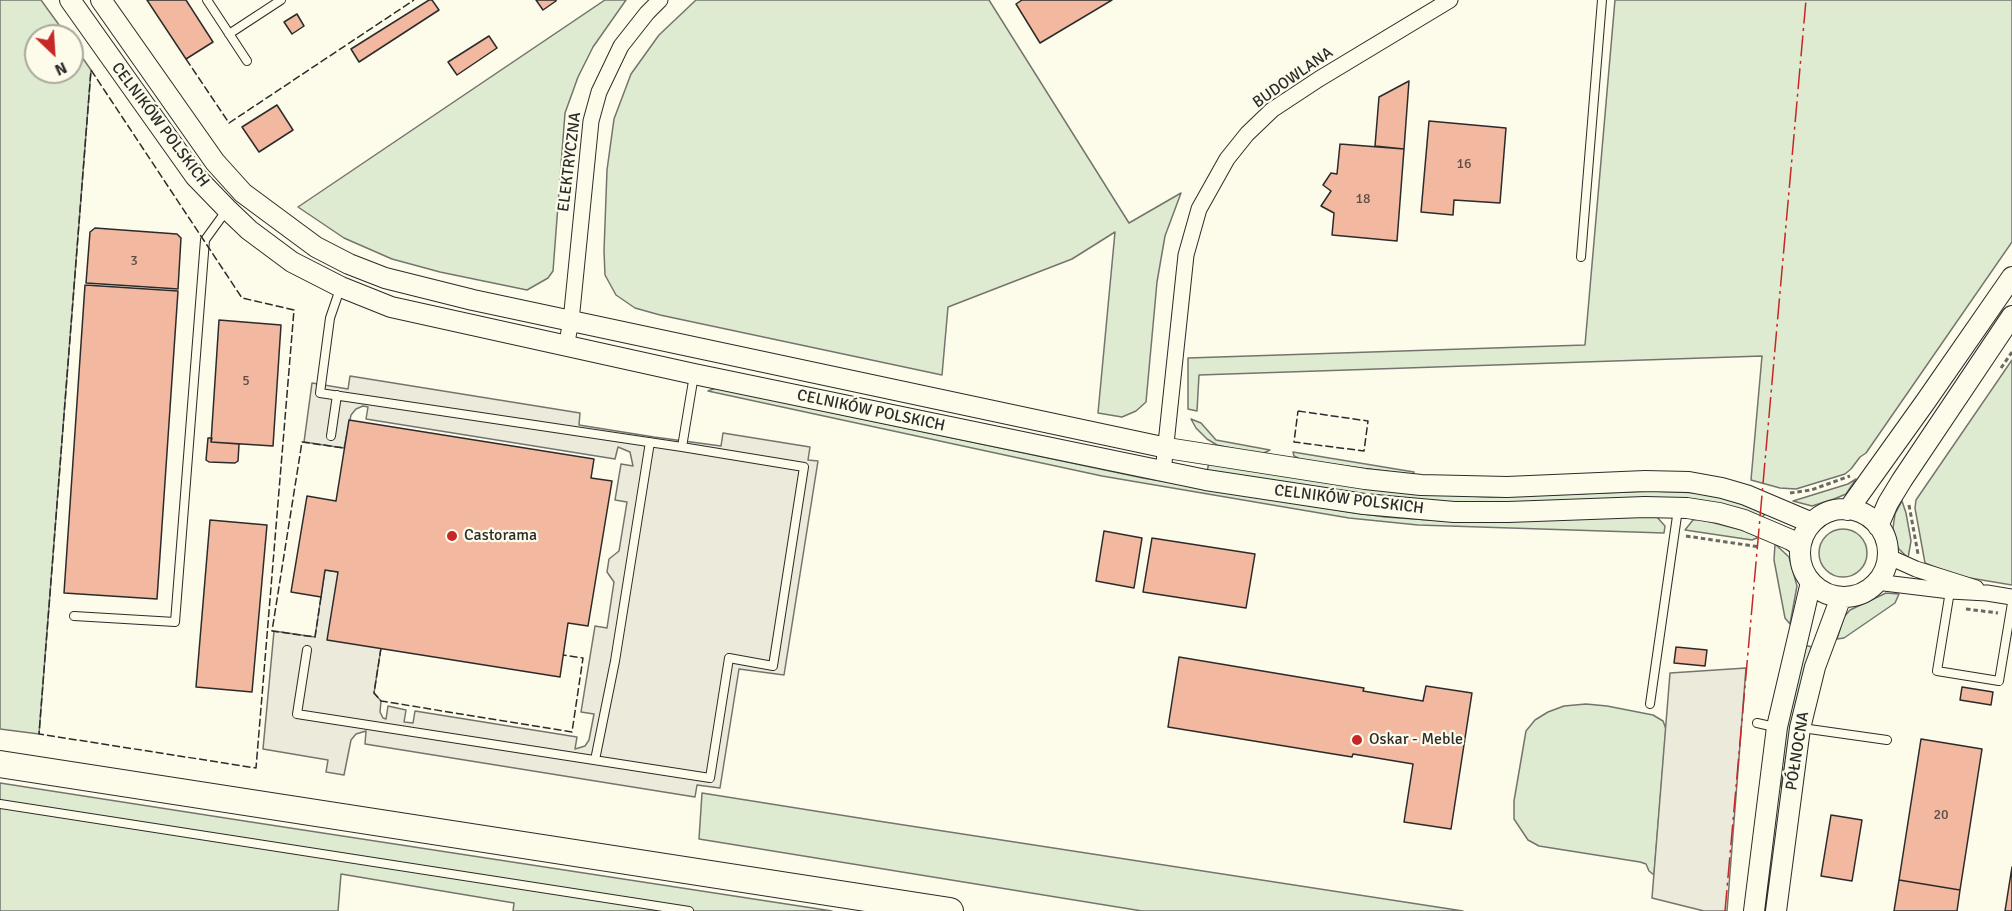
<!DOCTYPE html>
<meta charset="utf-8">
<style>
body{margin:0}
#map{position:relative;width:2012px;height:911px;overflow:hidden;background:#fdfbea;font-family:Signika,sans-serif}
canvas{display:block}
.north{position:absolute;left:24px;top:24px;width:60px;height:60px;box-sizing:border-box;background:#fdfbea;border:2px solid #a9a89e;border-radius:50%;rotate:155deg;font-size:16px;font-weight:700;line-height:24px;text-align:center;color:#2b2b2b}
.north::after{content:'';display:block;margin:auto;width:21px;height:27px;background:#c62828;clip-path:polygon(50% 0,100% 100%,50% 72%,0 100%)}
</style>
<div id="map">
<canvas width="2012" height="911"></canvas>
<div class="north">N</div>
</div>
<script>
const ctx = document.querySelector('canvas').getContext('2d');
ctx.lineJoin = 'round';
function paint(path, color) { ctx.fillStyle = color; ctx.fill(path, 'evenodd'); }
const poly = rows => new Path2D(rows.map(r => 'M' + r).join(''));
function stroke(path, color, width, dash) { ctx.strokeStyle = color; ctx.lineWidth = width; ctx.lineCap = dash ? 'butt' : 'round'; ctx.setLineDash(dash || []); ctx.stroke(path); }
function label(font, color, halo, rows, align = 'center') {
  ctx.font = font + ' Signika,sans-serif'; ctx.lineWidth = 4.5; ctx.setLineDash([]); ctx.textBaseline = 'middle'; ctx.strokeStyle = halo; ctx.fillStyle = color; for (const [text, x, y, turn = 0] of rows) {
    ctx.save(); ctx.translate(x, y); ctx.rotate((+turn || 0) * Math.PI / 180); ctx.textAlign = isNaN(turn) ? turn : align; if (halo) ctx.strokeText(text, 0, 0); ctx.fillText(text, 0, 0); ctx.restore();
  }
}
const green = poly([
 [0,0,41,0,67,36,36,36,36,72,72,72,72,43,91,70,39,734,0,729,0,0],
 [605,0,626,0,593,47,578,77,565,113,553,271,548,278,527,290,440,272,392,259,344,238,298,207,605,0],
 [696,0,989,0,1129,223,1181,193,1165,236,1157,282,1146,402,1136,411,1122,417,1098,413,1115,232,1072,259,948,307,942,375,660,315,635,308,616,295,605,275,604,251,607,170,614,119,631,74,659,35,696,0],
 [1615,0,2012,0,2012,242,1866,453,1860,457,1851,469,1845,474,1796,489,1780,488,1751,480,1762,356,1199,375,1197,411,1188,409,1188,358,1585,345,1615,0],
 [2012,360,2012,585,1958,576,1925,563,1915,508,1916,500,2012,360],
 [716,388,1143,478,1349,512,1385,517,1460,522,1656,516,1665,526,1664,533,1418,525,1349,518,1102,476,708,391,716,388],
 [1191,419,1201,423,1216,440,1270,450,1264,453,1253,453,1217,445,1207,439,1196,428,1191,419],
 [1293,452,1414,472,1413,475,1302,460,1294,456,1293,452],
 [1209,463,1408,493,1446,495,1491,497,1652,491,1701,493,1723,498,1766,512,1762,518,1700,500,1677,498,1491,503,1445,503,1370,496,1207,471,1209,463],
 [1856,479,1846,494,1834,499,1812,506,1793,501,1848,484,1856,479],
 [1902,501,1906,513,1911,541,1908,558,1898,548,1893,528,1895,514,1902,501],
 [1699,519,1749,532,1757,536,1757,538,1752,540,1685,530,1693,520,1699,519],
 '1819 553a24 24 0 1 1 48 0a24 24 0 1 1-48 0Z',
 [1775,544,1789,557,1797,586,1790,624,1785,618,1774,560,1775,544],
 [1886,593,1899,594,1895,603,1844,638,1837,639,1844,617,1850,610,1886,593],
 [1804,645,1812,647,1796,702,1781,787,1778,786,1790,701,1804,645],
 [1586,704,1607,706,1653,715,1663,721,1666,729,1654,875,1649,871,1646,864,1640,862,1539,846,1528,840,1514,819,1514,801,1526,731,1535,720,1548,712,1564,706,1586,704],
 [0,783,251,822,832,911,513,911,514,903,341,874,338,911,0,911,0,783],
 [702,793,878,821,1463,911,1142,911,699,839,702,793]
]);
paint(green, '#deebd1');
stroke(green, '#74746e', 1.5);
const parking = poly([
 [350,376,580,413,579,425,654,437,721,446,723,433,810,447,808,460,818,461,784,675,739,669,720,788,697,785,695,797,365,744,366,731,356,734,351,740,344,775,326,772,328,760,263,749,274,631,315,637,325,570,338,572,381,648,374,693,381,701,380,712,383,718,386,719,388,706,406,710,404,722,413,723,415,711,577,737,575,749,585,746,589,740,594,714,581,712,595,626,607,628,614,582,607,572,609,559,619,551,627,502,615,500,621,464,633,466,630,452,618,447,615,459,366,419,368,407,363,406,356,409,351,415,344,448,304,442,312,383,348,389,350,376],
 [1746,668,1727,911,1704,911,1652,898,1670,673,1746,668]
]);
paint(parking, '#eceadb');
stroke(parking, '#74746e', 1.5);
const building = poly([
 [147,0,186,0,213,42,186,59,147,0],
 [429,0,432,0,439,10,359,62,351,49,429,0],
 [536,0,556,0,556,1,543,10,536,0],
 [1022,0,1112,0,1040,43,1016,4,1022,0],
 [297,14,304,26,292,34,284,22,297,14],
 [489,36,497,48,457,75,448,62,489,36],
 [1409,81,1404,149,1375,146,1379,97,1409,81],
 [277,105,293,130,259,152,242,127,277,105],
 [1429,121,1506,128,1500,203,1454,200,1453,215,1421,212,1429,121],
 [1340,144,1404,149,1397,241,1332,235,1334,213,1321,206,1331,191,1323,185,1331,173,1337,174,1340,144],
 [95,228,177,234,181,238,178,289,86,283,90,232,95,228],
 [85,285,178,291,157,599,64,593,85,285],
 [219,320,281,325,273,446,211,442,219,320],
 [349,420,594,459,591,478,612,481,588,626,568,623,560,677,327,640,338,572,325,570,321,597,291,592,307,496,336,501,349,420],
 [208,438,212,438,211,442,239,444,238,461,235,463,209,462,206,460,208,438],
 [210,520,267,525,252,692,196,687,210,520],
 [1104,531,1142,538,1134,588,1096,581,1104,531],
 [1152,538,1255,554,1246,608,1143,592,1152,538],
 [1676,647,1707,650,1705,666,1674,663,1676,647],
 [1179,657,1364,688,1363,691,1423,701,1426,686,1472,693,1451,829,1404,822,1413,764,1353,754,1352,757,1168,727,1179,657],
 [1962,687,1993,692,1991,705,1960,700,1962,687],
 [1921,739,1982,749,1960,890,1899,880,1921,739],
 [1831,815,1862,820,1852,881,1821,876,1831,815],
 [2012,867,2012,911,2005,911,2012,867],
 [1899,880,1960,890,1957,911,1894,911,1899,880]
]);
paint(building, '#f2b8a0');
stroke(building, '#2b2b2b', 1.5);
const service = poly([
 [207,0,247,61],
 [229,34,281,0],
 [1581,257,1602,0],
 [340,289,330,318,320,393,682,447,694,375],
 [331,436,337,395],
 [1950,591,1937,671,1999,681,2012,603],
 [74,616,175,622,205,240,226,211],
 [307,650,297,714,710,778,729,658,773,666,804,467,682,447],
 [1650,704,1678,509],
 [1757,723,1775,727],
 [1802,728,1887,740],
 [595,760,615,661,650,442],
 [0,804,689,911]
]);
const minor = poly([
 [566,347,571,321,591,121,599,92,621,46,647,13,660,0],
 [1163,472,1186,255,1199,209,1227,159,1247,134,1272,110,1319,79,1450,0],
 [1887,556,1916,569,1976,588],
 [1876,582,1950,591,1987,593,2012,597]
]);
const tertiary = poly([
 [70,0,195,176,227,209,249,230,292,262,341,287,391,307,694,374,1206,480,1364,504,1454,512,1508,512,1645,507,1687,508,1719,513,1744,520,1791,540,1800,546],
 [101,0,215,162,243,193,316,247,349,264,385,278,473,300,1167,448,1365,479,1421,485,1507,487,1645,481,1689,482,1722,488,1746,495,1812,523],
 '1800 553a44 44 0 1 1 88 0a44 44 0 1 1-88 0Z',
 [1848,510,1926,401,2012,277],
 [1878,526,1888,503,1902,480,2012,316],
 [1754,911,1777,727,1811,582],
 [1776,911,1800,728,1815,667,1841,597]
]);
const trunk = poly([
 [0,764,950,911]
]);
stroke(service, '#2b2b2b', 10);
stroke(minor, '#2b2b2b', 17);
stroke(tertiary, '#2b2b2b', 22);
stroke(trunk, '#2b2b2b', 28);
stroke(poly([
 [2001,368,2012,352],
 [1790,493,1811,490,1850,476],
 [1909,505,1918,554],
 [1686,536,1760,547],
 [1966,609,1998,613]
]), '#6a6964', 3, [4.5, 3]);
stroke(service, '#fdfbea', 8);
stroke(minor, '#fdfbea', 15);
stroke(tertiary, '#fdfbea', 20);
stroke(trunk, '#fdfbea', 26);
stroke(poly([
 [186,59,229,123,414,0],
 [91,70,242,298,294,310,256,768,39,734,91,70],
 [1298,411,1368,421,1364,451,1294,442,1298,411],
 [321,597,315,637,272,631,302,442,344,448],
 [381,648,374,693,381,701,572,732,583,658,563,655]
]), '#2b2b2b', 1.5, [8, 3]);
stroke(poly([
 [1725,911,1806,0]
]), '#c62828', 1.5, [21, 4.5, 3, 4.5]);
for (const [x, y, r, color] of [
 [452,536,6,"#c62828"],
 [1357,740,6,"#c62828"]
]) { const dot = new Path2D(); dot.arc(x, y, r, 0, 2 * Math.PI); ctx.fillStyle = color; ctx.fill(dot); stroke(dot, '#fdfbea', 2); }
label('14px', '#5d4e48', null, [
 ["16",1464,164],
 ["18",1363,199],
 ["3",134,261],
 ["5",246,381],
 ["20",1941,815]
]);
label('16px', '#2b2b2b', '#fdfbea', [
 ["BUDOWLANA",1293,78,-35],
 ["CELNIKÓW POLSKICH",160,125,53],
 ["ELEKTRYCZNA",570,162,-83],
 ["CELNIKÓW POLSKICH",871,411,12],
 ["CELNIKÓW POLSKICH",1349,500,7],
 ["PÓŁNOCNA",1798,751,-81]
]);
label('16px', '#2b2b2b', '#fdfbea', [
 ["Castorama",464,536],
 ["Oskar - Meble",1369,740]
], 'left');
</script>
